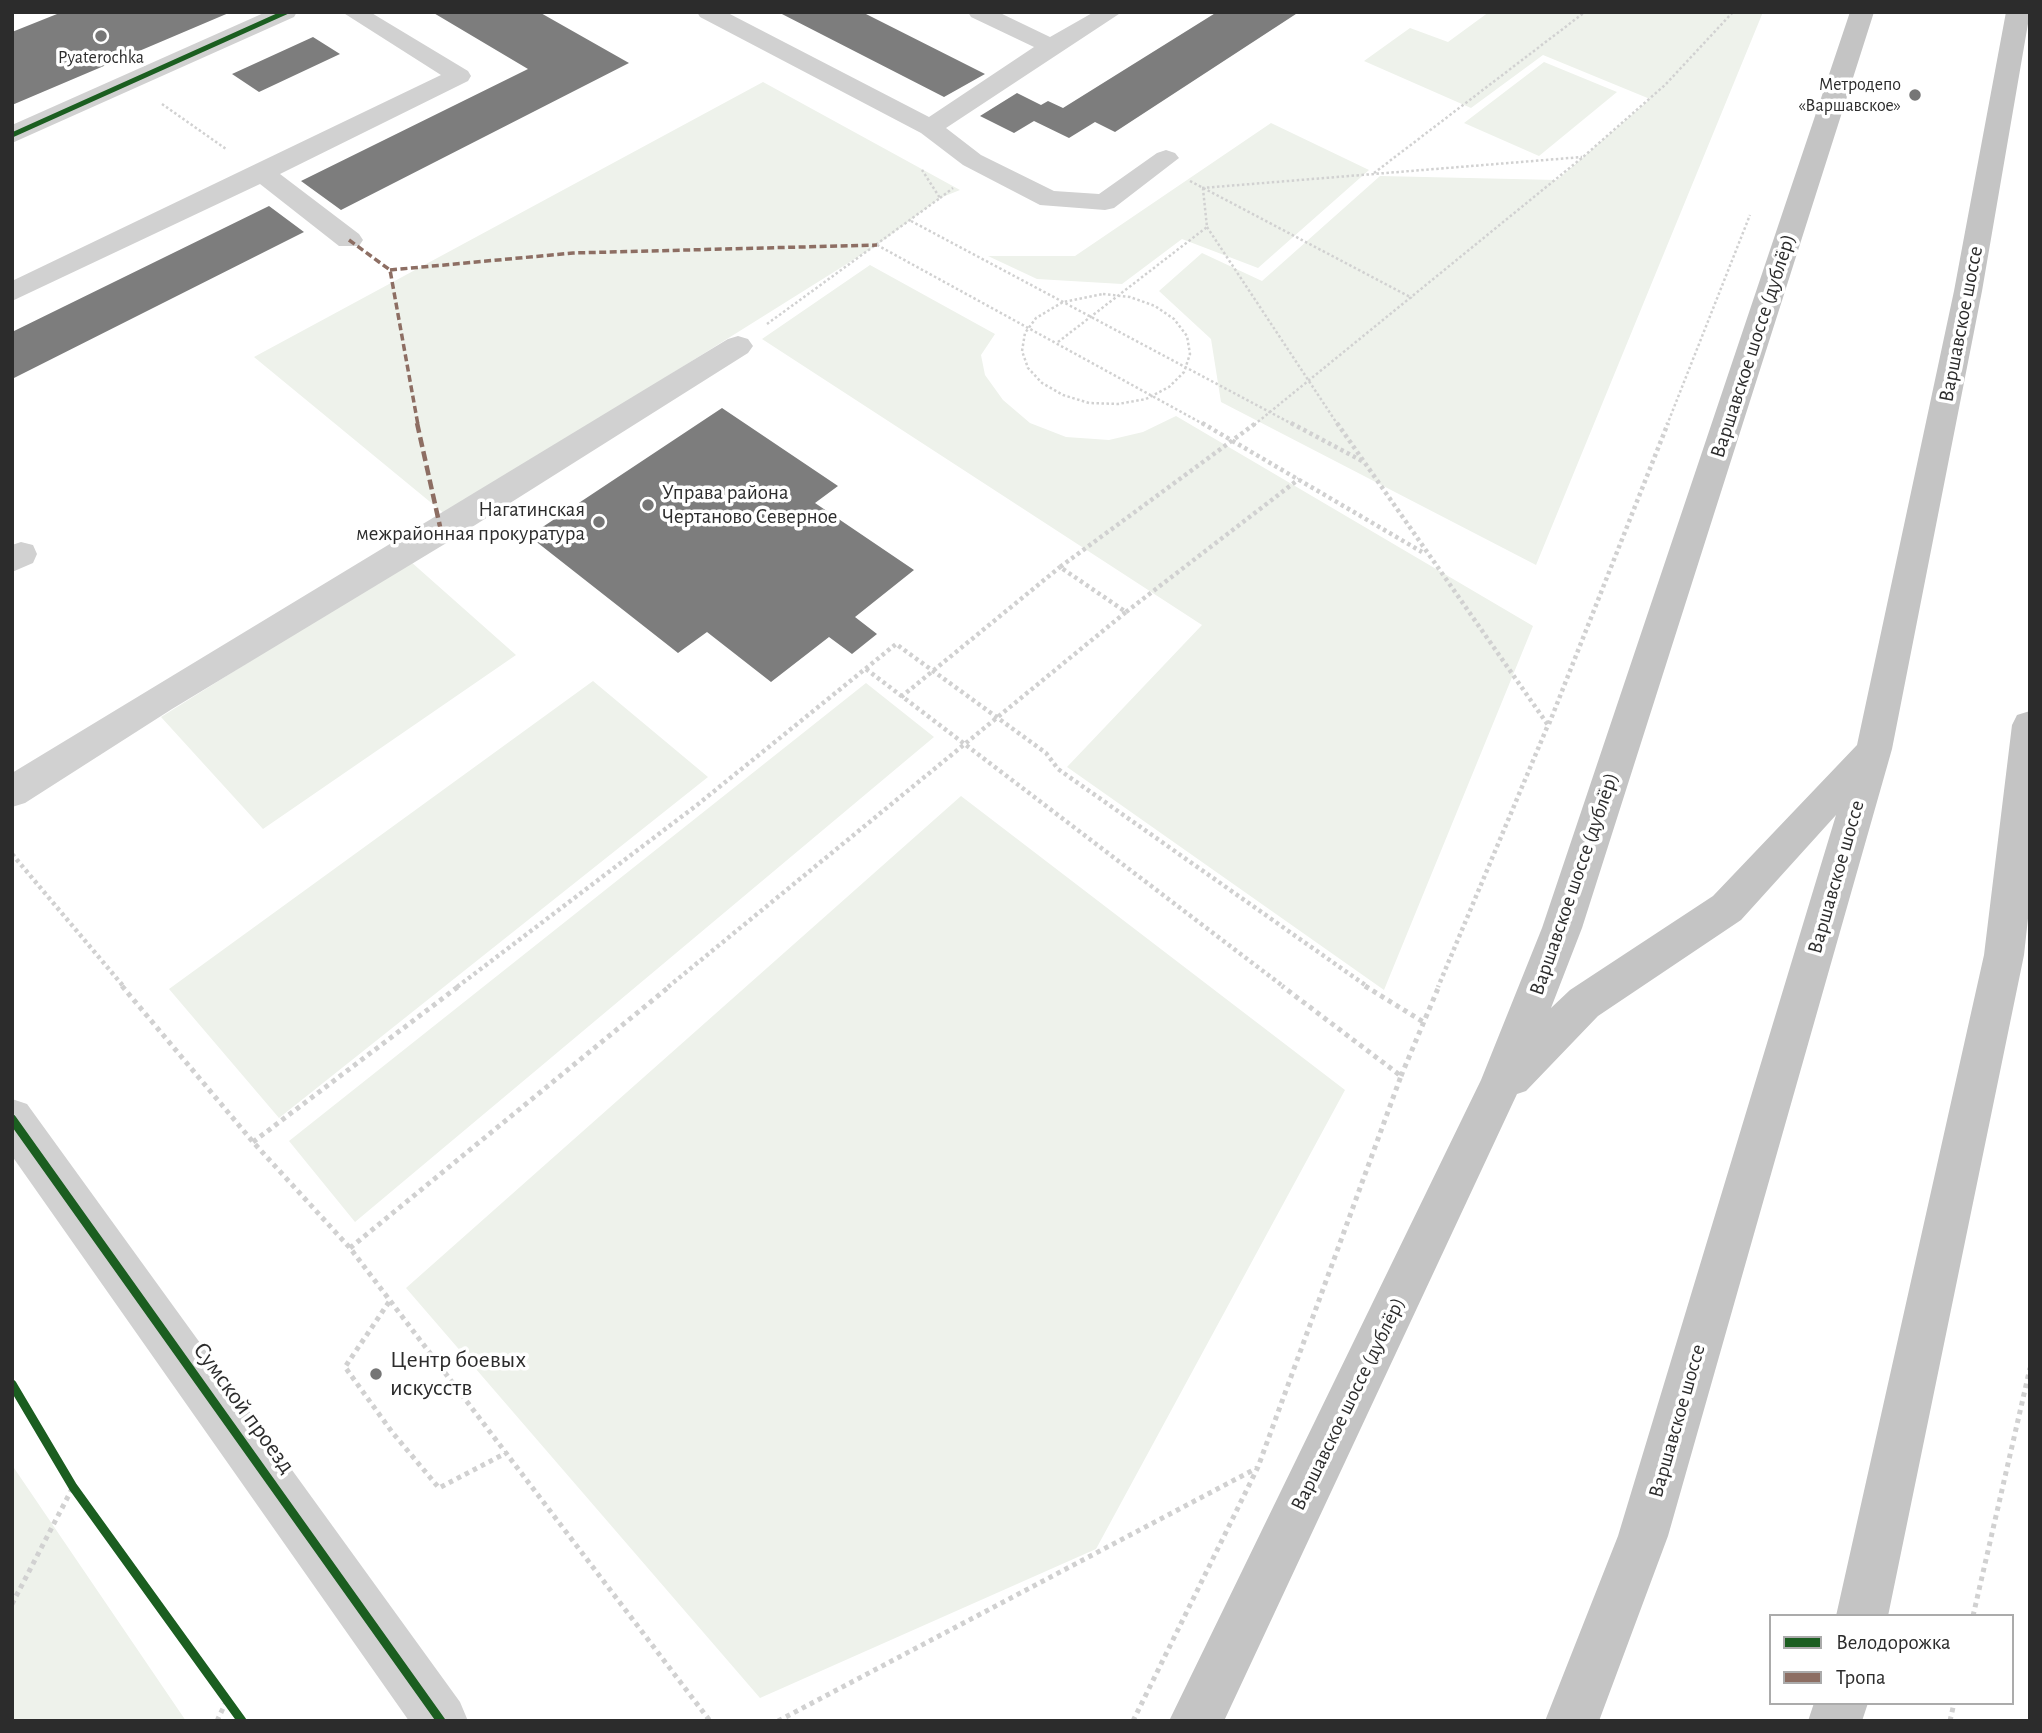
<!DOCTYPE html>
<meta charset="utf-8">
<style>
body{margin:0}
#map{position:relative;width:2042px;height:1733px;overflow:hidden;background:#fff;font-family:"Alegreya Sans",sans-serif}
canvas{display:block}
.frame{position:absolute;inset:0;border:14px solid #2c2c2c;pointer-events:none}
.legend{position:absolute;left:1769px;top:1614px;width:245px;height:91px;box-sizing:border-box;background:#fff;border:2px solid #ababab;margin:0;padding:9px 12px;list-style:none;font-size:21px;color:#2c2c2c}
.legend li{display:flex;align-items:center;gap:14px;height:35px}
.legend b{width:35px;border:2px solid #ababab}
</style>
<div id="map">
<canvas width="2042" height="1733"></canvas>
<div class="frame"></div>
<ul class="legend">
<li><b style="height:9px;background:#1b5e20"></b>Велодорожка</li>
<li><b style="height:9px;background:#8d6e63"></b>Тропа</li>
</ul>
</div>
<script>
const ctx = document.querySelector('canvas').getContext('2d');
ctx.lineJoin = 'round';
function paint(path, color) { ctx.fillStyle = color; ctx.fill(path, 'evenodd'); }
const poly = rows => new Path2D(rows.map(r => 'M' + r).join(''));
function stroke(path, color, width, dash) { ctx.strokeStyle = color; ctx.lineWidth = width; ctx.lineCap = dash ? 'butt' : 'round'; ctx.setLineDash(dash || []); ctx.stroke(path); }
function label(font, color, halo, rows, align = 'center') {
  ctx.font = font + ' "Alegreya Sans",sans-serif'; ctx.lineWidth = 7; ctx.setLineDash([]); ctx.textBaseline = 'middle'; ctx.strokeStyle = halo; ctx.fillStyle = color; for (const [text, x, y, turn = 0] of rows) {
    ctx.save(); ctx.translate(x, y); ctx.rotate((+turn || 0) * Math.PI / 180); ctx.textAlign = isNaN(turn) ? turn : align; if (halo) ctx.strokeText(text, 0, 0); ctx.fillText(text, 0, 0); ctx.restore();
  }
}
paint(poly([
 [1489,12,1763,12,1536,565,1221,402,1211,339,1159,291,1202,253,1262,281,1380,176,1557,180,1650,99,1543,55,1471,108,1364,61,1410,28,1448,42],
 [1544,62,1617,92,1539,156,1464,123],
 [763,82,960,190,940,198,877,245,446,515,254,357],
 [1271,123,1369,170,1258,268,1182,239,1122,284,1037,279,988,256,1075,256],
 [870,265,995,334,981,355,985,375,1003,400,1030,423,1066,437,1109,440,1143,432,1176,416,1533,626,1384,990,1067,767,1202,625,762,339],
 [410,561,516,655,263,829,161,717],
 [593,681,708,777,279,1118,169,989],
 [866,683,934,737,355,1222,289,1141],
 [961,796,1345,1090,1096,1549,760,1698,406,1288],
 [12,1465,186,1721,12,1721]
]), '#eef2eb');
paint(poly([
 [62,12,231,12,12,105,12,32],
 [432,12,539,12,629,63,341,210,301,181,528,69],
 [778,12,862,12,985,74,944,97],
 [1217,12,1299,12,1115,132,1095,122,1069,138,1034,121,1014,133,980,116,1017,93,1041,105,1048,101,1063,108],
 [313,37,340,54,259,92,232,74],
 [269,206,304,232,12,379,12,332],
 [722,408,838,486,815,503,914,570,855,617,877,634,852,654,829,637,771,682,707,632,678,653,529,536]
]), '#7d7d7d');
stroke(poly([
 [162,104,226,149],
 [1374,173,1585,12],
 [1190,181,1412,298],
 [1202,188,1582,157],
 [940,198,953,188],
 [911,221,1294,425],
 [1207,227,1338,425],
 [877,245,1205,425],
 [1103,294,1130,297,1155,306,1174,319,1187,336,1190,354,1184,372,1169,387,1146,399,1118,404,1089,403,1063,395,1042,383,1028,368,1022,351,1025,333,1036,318,1063,302,1103,294],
 [767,324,940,198,922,170],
 [1058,342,1207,227,1203,189],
 [1254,425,1583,157,1665,85,1733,12],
 [1667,425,1750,215]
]), '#d1d1d1', 2.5, [2.5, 2.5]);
stroke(poly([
 [1202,423,1422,552],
 [1291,423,1364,462],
 [1337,423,1548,725,1438,987],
 [1126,612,1299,479],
 [866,669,1284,987],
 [901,697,1060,567],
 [1549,724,1668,423],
 [12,854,124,987],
 [457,987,697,805,896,644,1046,753,1058,769,1368,987],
 [668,987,1126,612,1060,567,1256,423]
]), '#d1d1d1', 4.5, [3.5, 3.5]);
stroke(poly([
 [122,986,253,1142,350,1248,710,1721],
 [1365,986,1425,1023],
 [1401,1076,1439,986],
 [253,1142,459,986],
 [350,1248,670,986],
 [389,1302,345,1367,392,1432,439,1488,506,1453],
 [12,1604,73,1487],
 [1973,1616,2030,1368],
 [217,1721,226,1702],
 [778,1721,1257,1468],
 [1133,1721,1258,1467,1401,1076,1282,986],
 [1950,1721,1954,1703]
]), '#d1d1d1', 5, [4.5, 4.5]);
paint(poly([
 [266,12,297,12,294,17,12,143,12,125,266,12],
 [342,12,370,12,468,71,471,76,468,81,280,174,359,234,363,240,359,246,339,246,260,184,12,301,12,281,441,75,342,12],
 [697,12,726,12,929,117,1034,47,971,17,968,12,998,12,1050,37,1094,12,1122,12,946,128,981,155,1054,191,1099,194,1157,153,1166,150,1175,153,1179,158,1114,208,1105,210,1040,205,963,165,921,133,700,17,697,12],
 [738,336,748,339,753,346,748,353,453,539,172,709,25,803,12,807,12,773,728,339,738,336],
 [21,542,33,545,37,554,33,563,12,572,12,545,21,542],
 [12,1099,27,1104,460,1702,468,1721,409,1721,12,1156,12,1099]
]), '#d1d1d1');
paint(poly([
 [1850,12,1874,12,1582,928,1551,1008,1570,990,1713,896,1857,745,1954,291,2006,12,2030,12,1982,291,1892,749,1668,1536,1599,1721,1545,1721,1618,1536,1836,815,1741,920,1598,1016,1526,1091,1517,1094,1224,1721,1169,1721,1481,1080,1542,928,1850,12],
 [2030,711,2030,900,2024,955,1888,1616,1836,1616,1984,955,2012,725,2017,715,2030,711],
 [1814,1703,1868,1703,1862,1721,1808,1721,1814,1703]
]), '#c4c4c4');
stroke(poly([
 [349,240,390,270,418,425],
 [390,270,573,253,877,245]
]), '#8d6e63', 3.5, [7, 3.5]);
stroke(poly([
 [417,423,441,531]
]), '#8d6e63', 4.5, [10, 4.5]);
stroke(poly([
 [12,135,286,12]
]), '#1b5e20', 5);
stroke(poly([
 [12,1119,441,1721],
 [12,1384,73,1487,242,1721]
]), '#1b5e20', 9);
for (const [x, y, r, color] of [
 [101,36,7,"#767676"],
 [1915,95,7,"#767676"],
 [648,505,7,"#767676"],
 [599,522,7,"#767676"],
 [376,1374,7,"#767676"]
]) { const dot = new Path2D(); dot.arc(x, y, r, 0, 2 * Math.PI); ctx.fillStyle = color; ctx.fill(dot); stroke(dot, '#fff', 2.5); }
label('18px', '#2c2c2c', '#fff', [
 ["Pyaterochka",101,58],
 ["Метродепо",1901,85,"right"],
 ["«Варшавское»",1901,106,"right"]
]);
label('21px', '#2c2c2c', '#fff', [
 ["Варшавское шоссе",1961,324,-79],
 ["Варшавское шоссе (дублёр)",1753,346,-72],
 ["Варшавское шоссе",1836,877,-74],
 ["Варшавское шоссе (дублёр)",1574,884,-71],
 ["Варшавское шоссе (дублёр)",1348,1404,-64],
 ["Варшавское шоссе",1677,1421,-74]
]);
label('21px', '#2c2c2c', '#fff', [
 ["Управа района",662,493],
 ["Чертаново Северное",662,517],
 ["Нагатинская",585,510,"right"],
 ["межрайонная прокуратура",585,534,"right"]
], 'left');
label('24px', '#2c2c2c', '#fff', [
 ["Центр боевых",390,1360],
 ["искусств",390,1388]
], 'left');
label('24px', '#2c2c2c', '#fff', [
 ["Сумской проезд",244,1408,54]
]);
</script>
